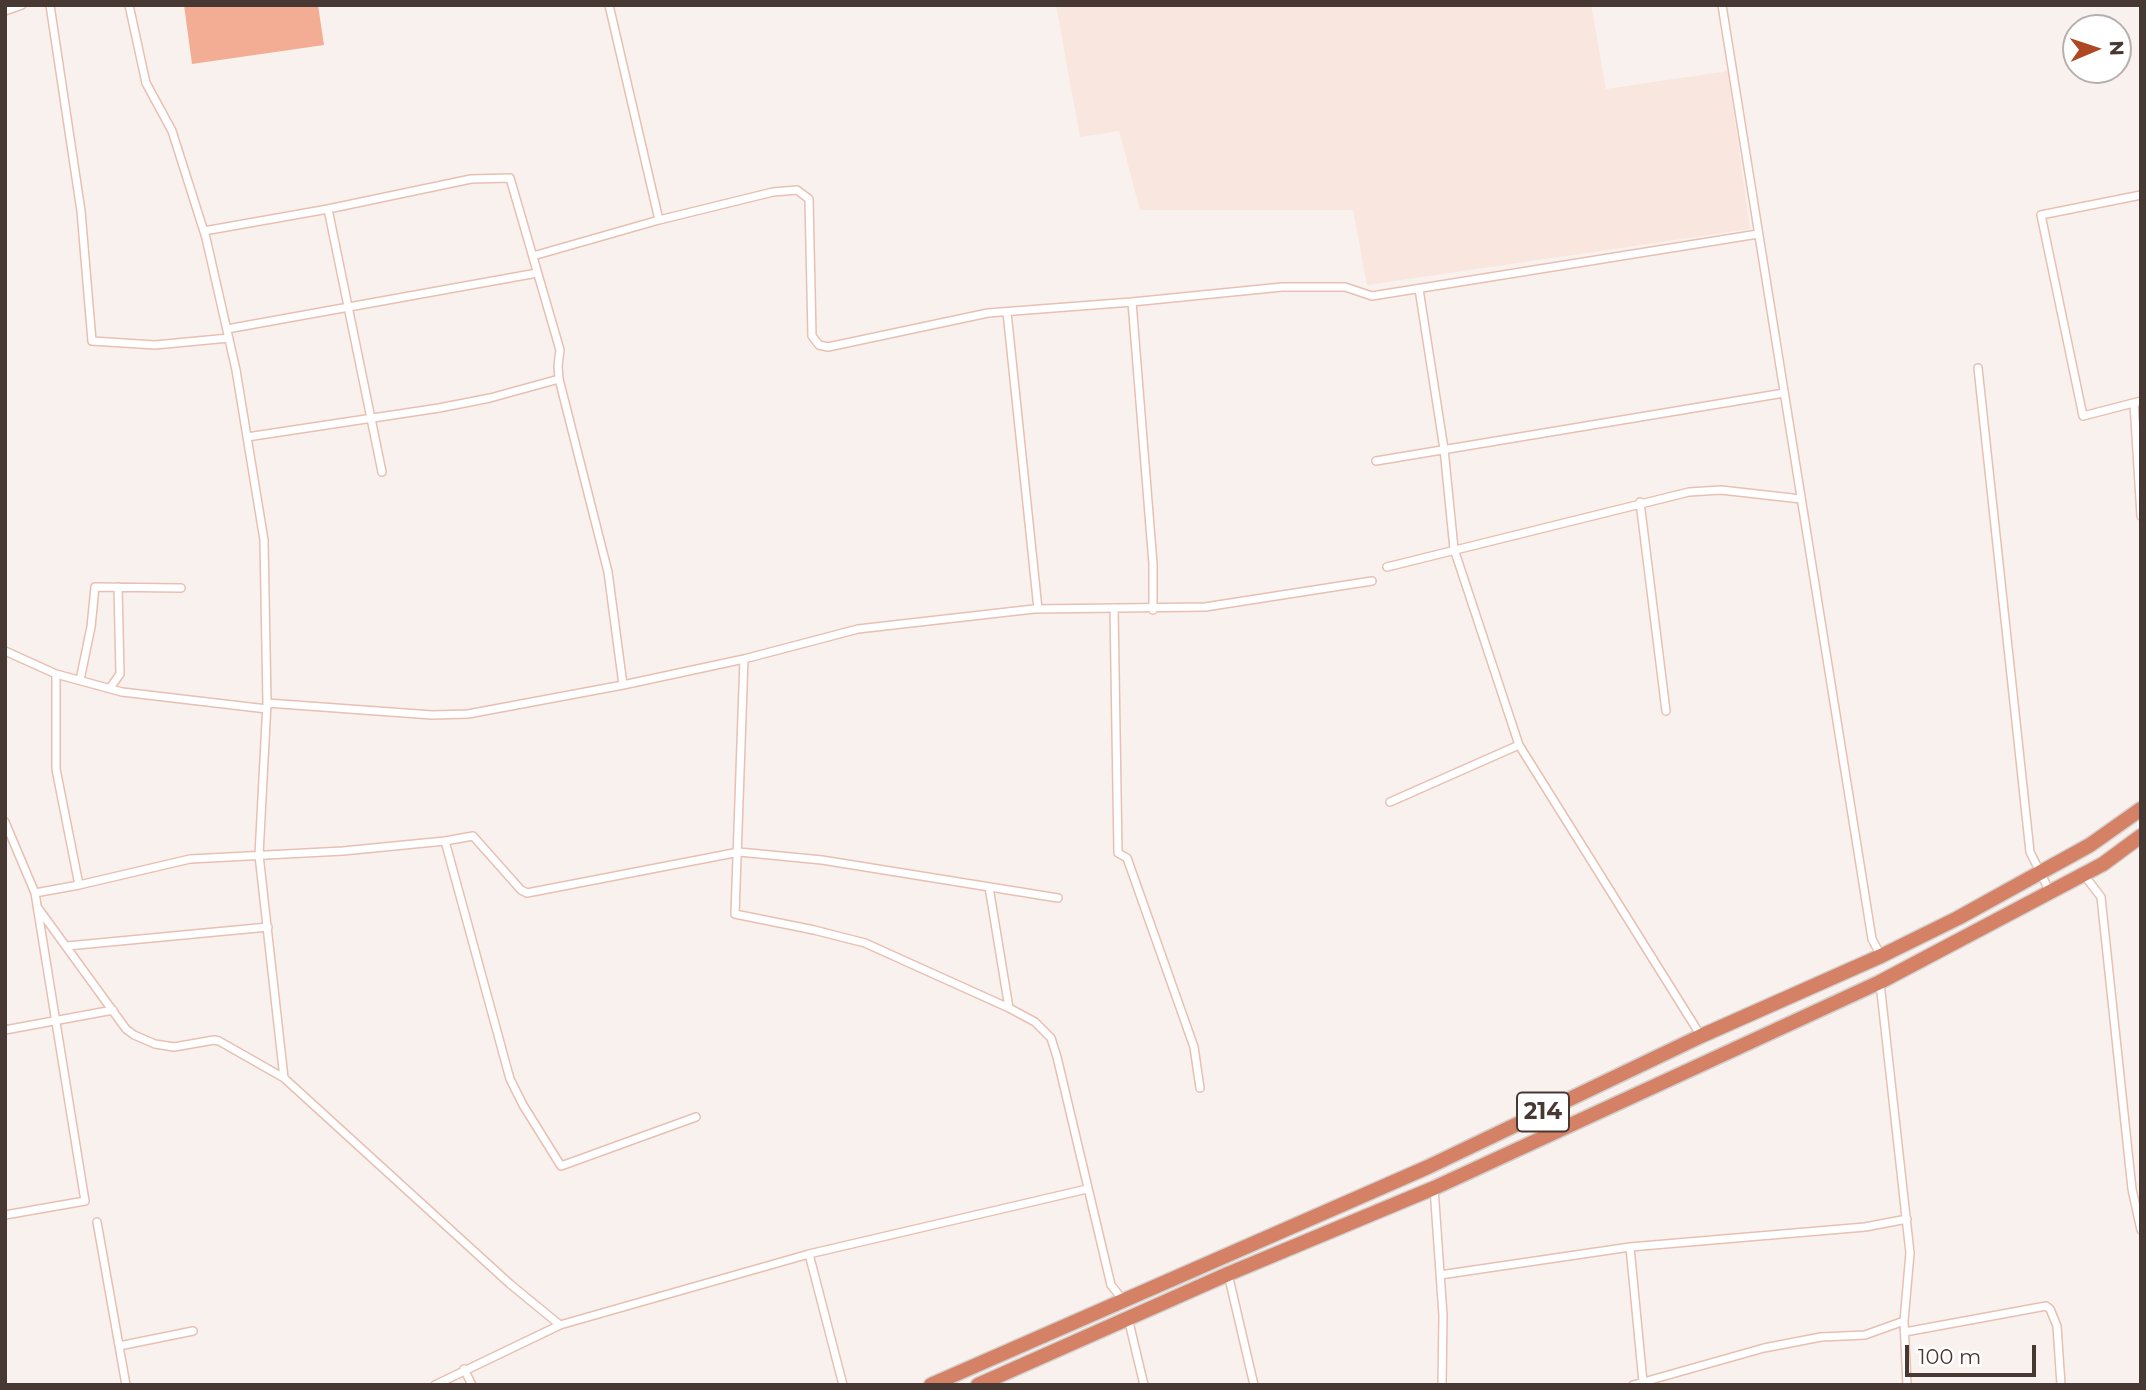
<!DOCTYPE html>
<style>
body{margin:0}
#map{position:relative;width:2146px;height:1390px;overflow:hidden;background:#f9f1ee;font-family:Montserrat,sans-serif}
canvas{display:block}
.frame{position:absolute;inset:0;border:7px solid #483833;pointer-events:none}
.north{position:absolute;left:2062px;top:14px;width:70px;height:70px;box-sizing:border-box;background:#fff;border:2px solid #b6afad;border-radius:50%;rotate:88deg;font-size:19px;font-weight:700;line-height:28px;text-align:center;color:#483833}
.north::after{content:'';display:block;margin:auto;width:24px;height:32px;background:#af4822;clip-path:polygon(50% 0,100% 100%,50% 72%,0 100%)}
.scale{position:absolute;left:1905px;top:1345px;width:131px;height:32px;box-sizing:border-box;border:4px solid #483833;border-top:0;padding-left:9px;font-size:21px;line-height:24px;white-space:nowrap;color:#483833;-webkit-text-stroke:5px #fff;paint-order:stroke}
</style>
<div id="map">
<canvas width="2146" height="1390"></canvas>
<div class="frame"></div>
<div class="north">N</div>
<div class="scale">100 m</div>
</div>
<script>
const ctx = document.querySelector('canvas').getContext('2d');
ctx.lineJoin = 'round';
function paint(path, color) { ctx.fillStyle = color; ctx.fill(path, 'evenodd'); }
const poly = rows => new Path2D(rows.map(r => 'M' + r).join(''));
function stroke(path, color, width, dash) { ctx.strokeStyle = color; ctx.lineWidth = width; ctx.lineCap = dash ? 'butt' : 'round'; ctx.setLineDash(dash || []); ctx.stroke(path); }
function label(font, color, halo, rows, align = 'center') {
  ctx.font = font + ' Montserrat,sans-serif'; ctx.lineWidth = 7; ctx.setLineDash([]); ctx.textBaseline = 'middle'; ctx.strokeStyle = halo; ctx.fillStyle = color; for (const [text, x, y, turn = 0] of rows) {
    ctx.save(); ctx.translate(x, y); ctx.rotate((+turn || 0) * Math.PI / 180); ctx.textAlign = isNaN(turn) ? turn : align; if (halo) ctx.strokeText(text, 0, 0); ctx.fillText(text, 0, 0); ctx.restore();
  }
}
paint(poly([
 [1056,5,1591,5,1606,89,1728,71,1750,229,1367,285,1353,210,1140,210,1119,131,1080,137]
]), '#f9e6df');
paint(poly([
 [184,5,318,5,324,45,192,64]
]), '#f4ad95');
const street = poly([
 [50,5,81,211,92,341,155,345,229,338],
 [129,5,146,83,172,131,206,238,236,370,264,540,267,703,259,855,284,1078],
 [1722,5,1872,939,1881,956],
 [5,11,22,5],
 [2141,195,2041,215,2083,416,2141,401],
 [328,209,382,472],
 [659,220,773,192,797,190,809,199,812,336,819,345,828,347,988,313,1132,302,1282,287,1345,287,1372,296,1758,234],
 [204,231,328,209,471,179,510,178,560,350,558,366,559,379,608,572,623,685],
 [533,256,659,220,609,5],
 [1419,289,1444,449,1454,549,1519,745,1701,1036],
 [1132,302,1153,564,1153,610],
 [1007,312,1038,609],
 [227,329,537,273],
 [1978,368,2030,852,2050,892],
 [2134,403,2141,516],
 [247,437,439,408,490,398,559,379],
 [1376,461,1784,393],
 [1640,502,1666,711],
 [1387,567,1689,492,1721,490,1801,499],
 [1114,608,1118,853,1127,858,1194,1047,1200,1088],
 [5,651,56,674,122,692,267,709],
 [744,659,735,914,814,930,865,943,1009,1008,1035,1022,1051,1038,1057,1057,1111,1285,1123,1300],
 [56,674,56,769,79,885],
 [80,680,91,627,95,587,181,588],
 [110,688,120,674,118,587],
 [267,703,432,715,468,714,623,685,744,659,858,629,1034,609,1205,607,1372,581],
 [1390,802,1519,745],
 [5,822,35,893,85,1201,5,1215],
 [445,841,473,836,521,890,527,893,739,852,822,860,1058,898],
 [2084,875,2101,897,2132,1189,2141,1230],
 [989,887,1009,1008],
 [35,893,79,885,190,859,343,851,445,841,510,1079,523,1105,561,1166,696,1117],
 [38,908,126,1029,134,1035,155,1044,174,1047,214,1040,219,1041,284,1078,510,1284,560,1325],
 [67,946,268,927],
 [1880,983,1910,1253,1904,1321,1907,1385],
 [5,1030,113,1010],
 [1434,1188,1443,1315,1442,1385],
 [97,1222,126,1385],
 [1630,1247,1643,1382],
 [809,1254,843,1385],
 [1228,1274,1254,1385],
 [1440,1275,1630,1247,1865,1227,1907,1219],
 [1128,1318,1144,1385],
 [1905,1332,2046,1306,2050,1309,2057,1326,2061,1385],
 [119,1346,193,1331],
 [464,1369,472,1385],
 [435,1385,560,1325,809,1254,1087,1189],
 [1633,1385,1764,1348,1821,1337,1865,1335,1904,1321]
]);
const highway = poly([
 [931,1385,1428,1167,1701,1036,1881,956,1958,918,2090,845,2141,809],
 [978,1385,1228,1274,1434,1188,1880,982,2103,864,2141,836]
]);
stroke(street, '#e7c0b3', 10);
stroke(highway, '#d3cfce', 17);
stroke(street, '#fff', 7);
stroke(highway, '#d48165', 14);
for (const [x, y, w] of [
 [1543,1112,52]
]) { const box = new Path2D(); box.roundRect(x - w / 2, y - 19.5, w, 39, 5); ctx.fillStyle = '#fff'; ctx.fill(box); stroke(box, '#483833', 2); }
label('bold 23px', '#483833', null, [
 ["214",1543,1112]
]);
</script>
